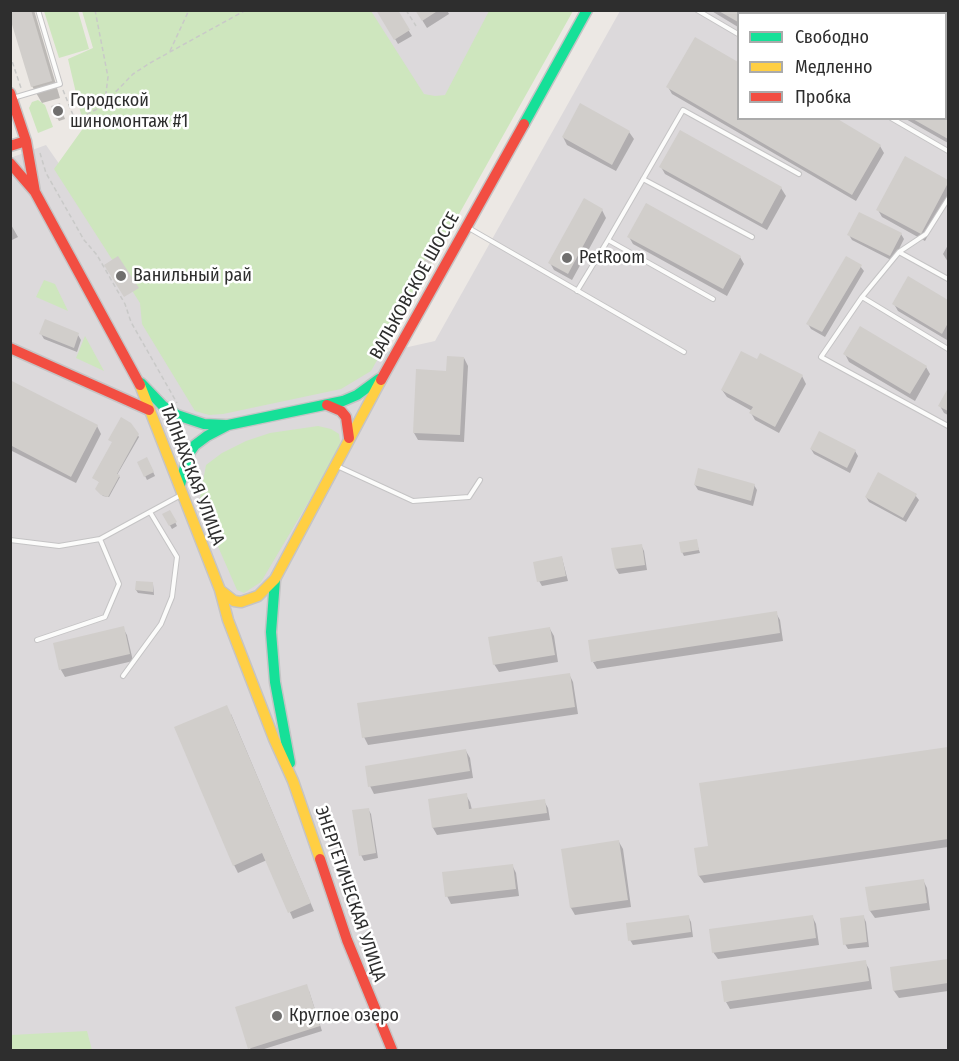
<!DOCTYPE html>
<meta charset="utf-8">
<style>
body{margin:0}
#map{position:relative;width:959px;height:1061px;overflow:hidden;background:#ece8e4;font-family:"Fira Sans Condensed",sans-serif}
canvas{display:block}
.frame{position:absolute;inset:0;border:12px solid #2e2e2e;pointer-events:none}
.legend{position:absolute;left:737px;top:12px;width:210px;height:108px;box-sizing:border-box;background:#fff;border:2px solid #ababab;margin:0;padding:8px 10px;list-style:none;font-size:18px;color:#2e2e2e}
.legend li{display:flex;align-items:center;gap:12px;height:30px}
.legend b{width:30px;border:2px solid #ababab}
</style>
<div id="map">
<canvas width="959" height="1061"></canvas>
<div class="frame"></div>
<ul class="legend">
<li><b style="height:8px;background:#16e098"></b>Свободно</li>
<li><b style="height:8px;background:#ffcf43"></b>Медленно</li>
<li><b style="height:8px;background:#f24e42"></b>Пробка</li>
</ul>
</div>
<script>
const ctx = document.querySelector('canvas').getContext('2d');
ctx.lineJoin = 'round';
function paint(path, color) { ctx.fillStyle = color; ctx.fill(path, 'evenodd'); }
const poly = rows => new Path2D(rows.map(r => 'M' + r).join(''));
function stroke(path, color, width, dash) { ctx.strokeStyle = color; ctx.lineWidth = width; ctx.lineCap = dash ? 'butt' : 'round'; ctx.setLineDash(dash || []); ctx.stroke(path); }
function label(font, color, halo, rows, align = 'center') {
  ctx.font = font + ' "Fira Sans Condensed",sans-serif'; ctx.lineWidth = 5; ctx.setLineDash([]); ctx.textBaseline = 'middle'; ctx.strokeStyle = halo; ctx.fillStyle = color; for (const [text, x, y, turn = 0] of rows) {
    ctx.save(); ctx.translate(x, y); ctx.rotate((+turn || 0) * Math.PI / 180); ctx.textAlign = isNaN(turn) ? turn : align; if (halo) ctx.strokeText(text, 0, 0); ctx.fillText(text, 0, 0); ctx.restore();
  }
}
paint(poly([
 [363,11,510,11,444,128],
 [620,11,948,11,948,1050,11,1050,10,158,46,145,216,390,435,341],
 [738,14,946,14,946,118,738,118]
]), '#dcd9db');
paint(poly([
 [44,11,78,11,89,49,59,58],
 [82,11,371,11,424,94,435,96,445,95,489,11,573,11,371,371,341,389,223,414,209,415,195,411,142,324,140,303,54,169,84,127,68,59,93,48],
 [38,100,45,105,53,127,38,133,29,108,32,102],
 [44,280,55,284,68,311,36,297],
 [85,336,104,371,76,358],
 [318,426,331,429,339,434,341,447,261,582,244,593,237,590,199,503,206,465,222,453,246,441,270,433],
 [87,1031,92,1050,11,1050,11,1035]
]), '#cee6be');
paint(poly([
 [10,10,34,10,60,98,42,103,32,86],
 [378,10,396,10,412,36,398,44],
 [416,10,447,10,449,14,427,28],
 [710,10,827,10,738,14,738,27],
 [696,39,738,64,738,118,880,146,884,153,856,201,672,94,668,87],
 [946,77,948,78,948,143,904,118,946,118],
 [61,108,65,119,59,121,57,118],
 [629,132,634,139,616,171,567,145,563,137],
 [680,132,781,188,786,196,767,230,665,174,661,167],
 [905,158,948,181,948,198,925,241,882,217,878,210],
 [602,210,606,218,572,280,554,270,550,263],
 [10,223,18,237,10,241],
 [901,234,904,239,893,261,852,240,849,235],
 [629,237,740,257,744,264,727,296,633,244],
 [948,245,948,262,943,254],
 [860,266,864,271,825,337,811,329,808,324],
 [909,279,948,302,948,337,947,340,898,311,894,304],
 [41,334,78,335,81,340,77,352,44,339],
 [845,354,926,367,930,374,915,401,849,362],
 [464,358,468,366,464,442,418,440,414,433,448,372],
 [757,361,802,376,806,384,779,433,755,420,751,413,752,411,727,397,722,390],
 [10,382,97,426,101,434,76,483,10,450],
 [948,391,948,415,944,413,940,406],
 [130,424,139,437,117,475,120,477,109,497,103,496,98,490,101,483,94,478,114,443],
 [811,449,855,451,858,456,850,473,814,454],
 [147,459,155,476,147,480,139,463],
 [695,485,754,485,757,490,753,506,698,490],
 [915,495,919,500,906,522,869,502,866,497],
 [170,512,177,526,172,529,164,515],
 [696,541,700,553,684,556,682,552],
 [641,545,644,551,647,570,619,574,616,569,613,549],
 [562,558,568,581,542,586,539,581],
 [153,584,154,595,138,593,136,590],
 [776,613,780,620,783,641,597,669,593,662],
 [123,628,127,635,133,661,65,677,61,670,55,644],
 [550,629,554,636,558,662,499,672,494,664],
 [569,674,573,682,578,714,368,745,364,737],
 [231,714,314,911,293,919,267,860,238,873,234,865],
 [948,749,948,847,704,883,699,876,695,849,710,847,701,784],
 [466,751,470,758,473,778,374,794,370,786],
 [466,795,470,802,472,810,544,801,548,808,550,820,437,835,433,828,429,800],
 [368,809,371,814,378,858,364,861,361,855],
 [619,842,623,849,631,907,575,915,571,908,563,850],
 [512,865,516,873,519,896,451,904,447,896],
 [923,880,927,888,930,910,875,918,870,911,867,889],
 [688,916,691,922,693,937,633,945,630,940],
 [812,916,816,924,819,945,718,959,713,952],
 [863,916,866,922,869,947,848,949,845,944],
 [948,960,948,991,899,998,894,991,891,969],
 [865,962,869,969,872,989,730,1009,726,1002],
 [309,991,322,1031,261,1050,251,1050,250,1048]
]), '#0003');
paint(poly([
 [10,10,31,10,52,81,31,87,10,18],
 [376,10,398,10,410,30,394,40],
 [415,10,439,10,422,21],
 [717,10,830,10,835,14,738,14,738,22],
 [695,37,738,62,738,118,836,118,881,145,852,195,666,87],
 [946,75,948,77,948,139,911,118,946,118],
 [60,103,64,116,56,119,51,106],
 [580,103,630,131,612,165,562,137],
 [680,130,782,187,762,224,659,167],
 [905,156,948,180,948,183,921,234,876,210],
 [584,198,603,209,568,274,548,263],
 [646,203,741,256,723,289,627,237],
 [859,212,902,233,890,256,847,235],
 [428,255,434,258,426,271,420,268],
 [118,256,139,288,124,297,104,265],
 [846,256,862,265,822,332,806,324],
 [908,276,948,300,948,323,942,334,892,304],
 [45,319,79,333,74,348,39,334],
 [860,326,927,366,910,394,843,354],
 [741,351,757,359,760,353,803,375,775,427,749,413,753,407,721,390],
 [447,356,464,357,460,435,413,433,416,369,446,371],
 [10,380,98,425,71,477,10,445],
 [948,388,948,411,938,406],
 [121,417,131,423,139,434,117,474,120,475,108,497,101,495,95,489,99,482,92,478,112,442,108,440],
 [819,431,856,450,847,468,810,449],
 [147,457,154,472,144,477,137,462],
 [698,468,755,484,751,501,694,485],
 [878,472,917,494,903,518,865,497],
 [170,510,177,522,169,526,162,514],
 [697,539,699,550,681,553,679,542],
 [642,544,645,565,615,569,611,548],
 [562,556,566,576,537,582,533,562],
 [136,581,153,582,153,592,135,590],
 [777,611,780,633,591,662,588,640],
 [124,626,130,654,59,670,53,643],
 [550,627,555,655,493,665,488,637],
 [570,673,575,707,362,738,357,703],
 [227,705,311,903,288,913,262,853,233,866,174,727],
 [948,747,948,839,698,876,694,848,708,846,699,783],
 [466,749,470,771,368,787,365,766],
 [467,793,469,809,545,799,547,813,432,828,428,799],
 [369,808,376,853,359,856,352,810],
 [619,840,628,900,570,908,561,849],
 [513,864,516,889,445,897,442,872],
 [924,879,927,903,869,911,865,887],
 [689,915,691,932,628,941,626,923],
 [813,915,816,938,712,953,709,929],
 [864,915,867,942,843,945,840,918],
 [948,959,948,983,893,991,890,967],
 [866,960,869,981,724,1002,721,981],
 [307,984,320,1026,248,1049,235,1007]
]), '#d1cecb');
const lane = poly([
 [697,10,738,34],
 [13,98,60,84,38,10],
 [891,118,948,151],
 [643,179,752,237],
 [948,199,926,234,899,252,862,297,821,357,948,426],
 [467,227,684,352],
 [608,240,683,110,799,174],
 [899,252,948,279],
 [577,291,608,240,713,299],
 [862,297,948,349],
 [337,466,413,501,469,497,480,480],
 [10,540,59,546,100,539,181,495],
 [37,640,105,617,119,584,100,539],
 [123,676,161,624,172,597,177,557,150,512]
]);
const fast = poly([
 [524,124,587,10],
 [141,383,163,406,177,415,204,424,225,425],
 [180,485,188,455,195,445,207,436,228,425,343,401,357,395,379,379],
 [275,580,271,632,275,682,290,763]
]);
const slow = poly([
 [140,385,220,590,228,620,274,739,293,781,320,859],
 [220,590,234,601,241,602,258,596,275,579,381,380]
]);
const jam = poly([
 [10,93,26,141,35,192],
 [10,146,26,141],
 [10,163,35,192,140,385],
 [10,348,149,410],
 [381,380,524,124],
 [327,405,341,411,346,417,349,438],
 [320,859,347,940,392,1050]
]);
stroke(lane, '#c5c4c5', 6);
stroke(fast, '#c5c4c5', 13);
stroke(slow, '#c5c4c5', 13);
stroke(jam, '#c5c4c5', 13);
stroke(poly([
 [95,10,108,77,105,101],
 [406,10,416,26],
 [170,51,189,10],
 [10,55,21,88],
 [63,90,75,120,101,107,133,74,150,63,246,10],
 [40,153,46,173,84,240,97,255,125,304,131,322,177,403]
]), '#c9c9c8', 1.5, [4.5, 3]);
stroke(lane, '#fcfcfb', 4);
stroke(fast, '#16e098', 10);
stroke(slow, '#ffcf43', 10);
stroke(jam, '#f24e42', 10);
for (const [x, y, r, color] of [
 [58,111,6,"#706f6e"],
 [567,258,6,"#706f6e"],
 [121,276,6,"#706f6e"],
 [277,1016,6,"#706f6e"]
]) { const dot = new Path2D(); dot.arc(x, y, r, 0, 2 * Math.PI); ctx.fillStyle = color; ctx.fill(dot); stroke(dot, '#fff', 2); }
label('18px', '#2e2e2e', '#fff', [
 ["Городской",70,101],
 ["шиномонтаж #1",70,122],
 ["PetRoom",579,258],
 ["Ванильный рай",133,276],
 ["Круглое озеро",289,1016]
], 'left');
label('18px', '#2e2e2e', '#fff', [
 ["ВАЛЬКОВСКОЕ ШОССЕ",415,286,-61],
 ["ТАЛНАХСКАЯ УЛИЦА",192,475,69],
 ["ЭНЕРГЕТИЧЕСКАЯ УЛИЦА",350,894,71]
]);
</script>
